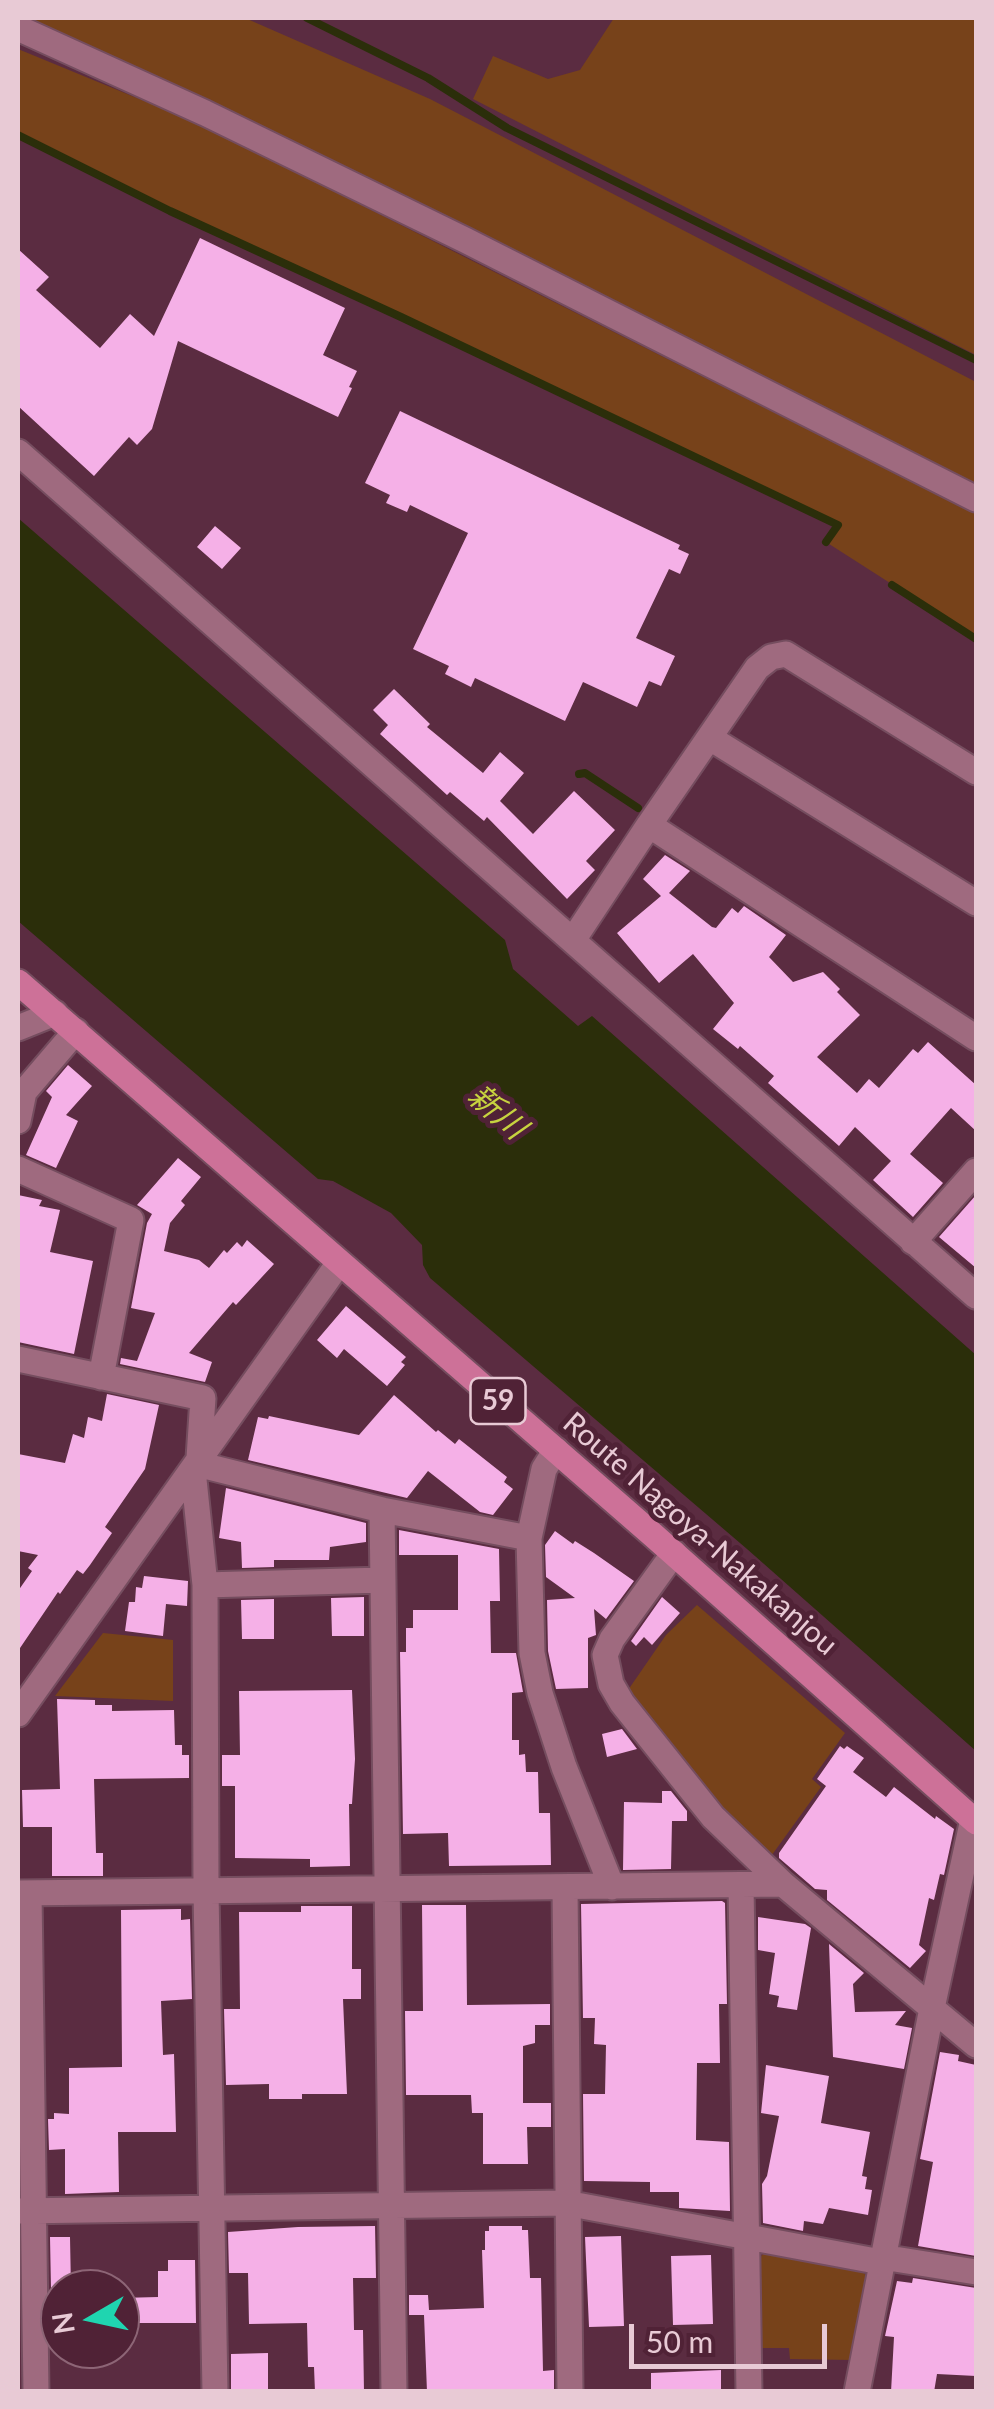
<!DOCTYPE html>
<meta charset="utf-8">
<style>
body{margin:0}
#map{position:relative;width:994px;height:2409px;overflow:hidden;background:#5b2c41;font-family:Lato,sans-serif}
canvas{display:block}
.frame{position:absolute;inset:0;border:20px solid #e8cad5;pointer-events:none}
.north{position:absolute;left:40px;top:2269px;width:100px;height:100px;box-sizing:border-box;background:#502236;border:2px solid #8d6576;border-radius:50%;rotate:261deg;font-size:28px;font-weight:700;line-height:40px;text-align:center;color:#e8cad5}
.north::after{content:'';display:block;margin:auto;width:35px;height:45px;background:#1fd5b0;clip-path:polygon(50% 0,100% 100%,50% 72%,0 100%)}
.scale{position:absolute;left:629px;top:2324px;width:198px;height:45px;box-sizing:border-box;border:5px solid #e8cad5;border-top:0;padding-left:12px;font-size:30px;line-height:35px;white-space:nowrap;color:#e8cad5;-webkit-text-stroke:8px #502236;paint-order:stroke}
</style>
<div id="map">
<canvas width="994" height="2409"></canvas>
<div class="frame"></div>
<div class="north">N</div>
<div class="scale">50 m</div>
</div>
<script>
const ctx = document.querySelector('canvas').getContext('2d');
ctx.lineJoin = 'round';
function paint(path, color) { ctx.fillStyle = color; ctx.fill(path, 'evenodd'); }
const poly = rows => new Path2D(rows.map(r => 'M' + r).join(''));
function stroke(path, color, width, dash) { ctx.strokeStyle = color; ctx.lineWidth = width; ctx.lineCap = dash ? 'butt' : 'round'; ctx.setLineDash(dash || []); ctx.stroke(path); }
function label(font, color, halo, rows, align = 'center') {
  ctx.font = font + ' Lato,"Noto Sans JP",sans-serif'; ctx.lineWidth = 10; ctx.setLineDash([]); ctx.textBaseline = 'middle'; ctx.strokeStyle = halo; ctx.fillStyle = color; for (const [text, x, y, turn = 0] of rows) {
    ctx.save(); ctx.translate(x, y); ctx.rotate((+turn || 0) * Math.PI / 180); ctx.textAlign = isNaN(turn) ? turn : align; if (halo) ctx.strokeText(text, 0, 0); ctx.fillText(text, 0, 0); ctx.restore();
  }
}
paint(poly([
 [26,18,245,18,430,99,976,382,976,486,209,103],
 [614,18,976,18,976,355,473,99,493,56,548,79,580,70],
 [18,49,200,124,976,514,976,638,826,542,837,525,401,317,170,211,18,135],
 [697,1605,845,1733,812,1779,821,1787,769,1859,715,1806,626,1693,666,1635],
 [103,1633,173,1640,173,1701,55,1696],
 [763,2254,860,2270,868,2277,852,2360,790,2359,789,2348,758,2348,757,2261]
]), '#77421a');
paint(poly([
 [18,518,505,940,513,969,578,1026,592,1016,976,1355,976,1751,747,1549,430,1278,423,1265,422,1245,391,1213,333,1181,318,1179,18,921]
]), '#2b2e0a');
stroke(poly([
 [307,18,428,78,507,128,976,360],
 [18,135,170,211,401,317,838,525,826,542],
 [892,585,976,639],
 [579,774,585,773,638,808]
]), '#2b2e0a', 8);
paint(poly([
 [200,238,345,308,323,355,357,371,349,387,352,388,338,417,178,341,152,429,137,445,129,437,94,476,18,406,18,249,49,277,36,290,100,348,130,314,154,336],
 [400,411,680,545,678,549,689,554,680,574,669,569,636,638,675,656,661,686,649,681,637,707,583,682,565,721,475,678,471,687,445,674,449,666,413,649,468,533,410,505,407,512,386,503,390,495,365,483],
 [215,526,241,548,222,569,197,547],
 [394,689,430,724,427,727,483,773,500,752,524,773,500,801,533,834,574,791,615,830,586,861,595,870,567,899,487,817,484,821,450,792,447,795,380,734,388,725,373,710],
 [665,855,690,871,669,893,712,927,716,928,732,908,738,913,744,906,786,935,769,957,793,982,823,972,840,989,837,992,860,1015,817,1057,857,1093,869,1079,879,1088,913,1049,918,1053,928,1042,976,1085,976,1131,951,1108,910,1154,943,1183,913,1217,873,1180,891,1161,855,1127,839,1146,768,1083,774,1076,740,1046,738,1049,713,1029,734,1003,693,954,659,983,617,933,661,896,643,879],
 [68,1065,92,1086,66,1115,78,1121,56,1168,26,1155,52,1097,46,1091],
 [178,1158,201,1177,181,1201,185,1205,170,1223,164,1251,199,1260,209,1268,224,1250,227,1253,237,1242,242,1247,247,1240,274,1264,236,1305,233,1302,189,1353,212,1362,205,1382,120,1364,121,1358,137,1361,155,1313,131,1308,147,1223,152,1214,137,1205],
 [18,1195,42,1200,39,1206,60,1210,50,1252,93,1261,74,1354,18,1342],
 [976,1195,976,1268,939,1237],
 [346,1306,406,1357,401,1362,405,1365,387,1386,344,1349,337,1358,317,1340],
 [107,1394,159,1405,145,1469,105,1527,112,1533,90,1565,83,1574,77,1570,60,1594,58,1592,18,1651,18,1591,32,1571,28,1568,38,1555,18,1551,18,1454,65,1463,73,1434,84,1438,88,1417,102,1421],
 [394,1395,436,1432,438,1430,455,1444,459,1439,507,1477,504,1482,513,1489,493,1515,480,1512,428,1471,407,1498,248,1460,258,1417,268,1419,269,1416,359,1435],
 [226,1488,366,1523,366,1542,330,1547,329,1560,274,1560,274,1567,242,1568,241,1542,219,1538],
 [399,1530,499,1549,500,1601,490,1601,491,1653,516,1653,523,1692,512,1693,512,1740,519,1740,519,1755,525,1754,526,1772,538,1772,539,1813,550,1813,551,1865,449,1866,448,1833,403,1834,400,1652,406,1652,406,1628,413,1628,413,1610,458,1610,458,1555,399,1555],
 [555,1531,573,1544,575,1541,594,1553,634,1581,606,1619,594,1609,596,1635,588,1638,588,1688,556,1689,548,1651,547,1600,575,1598,546,1577,545,1545],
 [144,1576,188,1581,187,1606,166,1604,163,1636,125,1631,129,1602,135,1602,136,1587,142,1588],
 [364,1597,364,1636,332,1636,331,1598],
 [662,1597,680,1613,652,1645,644,1637,636,1646,631,1641],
 [274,1599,274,1639,242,1639,241,1600],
 [352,1690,355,1759,352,1804,349,1804,350,1866,310,1867,310,1859,235,1858,235,1786,222,1786,222,1755,240,1755,239,1691],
 [57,1699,95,1700,95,1705,112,1705,112,1711,174,1710,175,1745,182,1745,182,1755,189,1755,189,1778,94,1779,96,1853,103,1853,103,1876,52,1876,52,1827,23,1827,22,1790,60,1789],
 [622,1729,637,1749,607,1757,602,1734],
 [840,1746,844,1749,847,1746,864,1758,853,1772,886,1797,894,1787,935,1819,936,1816,954,1829,944,1875,940,1874,934,1900,929,1898,919,1945,926,1951,910,1968,827,1900,827,1890,815,1889,779,1858,779,1853,826,1786,817,1779],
 [662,1791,671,1791,687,1811,687,1821,672,1821,671,1869,623,1870,624,1802,662,1803],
 [722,1901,725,1903,727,2004,719,2004,720,2063,697,2063,696,2140,729,2142,730,2211,679,2208,679,2192,650,2192,650,2182,584,2181,583,2094,605,2094,606,2045,594,2044,595,2018,583,2018,581,1904],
 [422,1905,466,1905,467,2005,550,2004,550,2025,535,2025,535,2043,523,2046,523,2103,551,2103,551,2127,527,2127,528,2164,483,2164,483,2113,472,2113,471,2095,406,2095,405,2011,423,2011],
 [301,1906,352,1906,352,1969,361,1969,361,1999,343,1999,347,2094,302,2094,302,2099,269,2099,269,2084,226,2085,224,2009,240,2009,239,1912,301,1912],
 [181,1909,181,1920,190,1919,192,1999,161,2001,163,2055,174,2054,176,2132,118,2132,119,2192,65,2194,65,2149,49,2150,48,2119,54,2119,54,2113,69,2114,69,2068,122,2067,121,1910],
 [758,1917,805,1924,811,1928,797,2010,777,2007,779,1996,769,1994,775,1953,758,1950],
 [829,1944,864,1973,853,1984,855,2012,906,2011,895,2025,912,2028,904,2069,833,2057],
 [940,2052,959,2055,958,2061,976,2065,976,2256,918,2246,933,2162,920,2159],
 [766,2065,829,2076,821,2123,870,2132,862,2176,867,2177,865,2189,872,2190,868,2215,829,2208,823,2224,804,2221,803,2231,763,2223,762,2184,767,2176,779,2116,761,2113],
 [375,2226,376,2278,353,2278,354,2330,363,2330,364,2392,315,2392,314,2367,308,2367,307,2323,249,2324,248,2273,229,2273,228,2232,298,2227],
 [489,2226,522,2226,522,2230,528,2230,530,2278,541,2278,543,2371,554,2370,554,2392,427,2392,424,2315,409,2315,409,2295,428,2295,429,2310,484,2308,482,2250,485,2250,485,2231,489,2231],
 [621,2236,624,2326,589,2327,585,2237],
 [50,2237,70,2237,71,2289,51,2289],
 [711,2255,713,2324,673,2325,671,2256],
 [168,2260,195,2260,196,2323,120,2323,120,2298,158,2297,158,2271,168,2271],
 [913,2278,976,2288,976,2376,937,2374,934,2392,891,2392,894,2337,885,2336,897,2281,912,2283],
 [268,2353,268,2392,231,2392,231,2354],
 [721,2370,721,2392,651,2392,651,2373]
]), '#f5b0e7');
const minor = poly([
 [18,28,205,113,465,240,976,499],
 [18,452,976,1296],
 [710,738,976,903],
 [649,825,757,668,771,657,786,654,976,772],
 [573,940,649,825,976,1038],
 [18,1028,55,1013],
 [18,1121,24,1092,76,1031],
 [18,1169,131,1220,101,1377],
 [913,1242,976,1171],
 [18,1359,203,1398,199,1458],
 [556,1450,544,1469,529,1538,532,1653,540,1693,564,1767,612,1887],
 [197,1464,382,1510],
 [193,1470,205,1585,206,1891,215,2392],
 [674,1553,612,1639,605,1655,611,1684,622,1703,713,1817,783,1884,976,2045],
 [205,1585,383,1580],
 [18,1714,339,1263],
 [741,1885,749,2392],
 [565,1887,570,2392],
 [18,1893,783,1884],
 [29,1893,36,2392],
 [18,2211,566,2203,881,2262],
 [882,2257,976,2272],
 [394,2392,382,1510,529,1538],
 [857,2392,932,2008,973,1819]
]);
const major = poly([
 [18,982,653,1535,976,1822]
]);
stroke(minor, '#754d5f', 29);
stroke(major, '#754d5f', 29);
stroke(minor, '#9f6a7f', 25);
stroke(major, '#cd7198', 25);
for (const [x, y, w] of [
 [498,1401,55]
]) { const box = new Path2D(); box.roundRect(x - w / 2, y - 23, w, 46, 8); ctx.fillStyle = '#502236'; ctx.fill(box); stroke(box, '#e8cad5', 2.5); }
label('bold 28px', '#e8cad5', null, [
 ["59",498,1401]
]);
label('30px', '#e8cad5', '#502236', [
 ["Route Nagoya-Nakakanjou",700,1534,41]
]);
label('italic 32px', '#c7d33f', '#502236', [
 ["新川",497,1112,41]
]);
</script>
